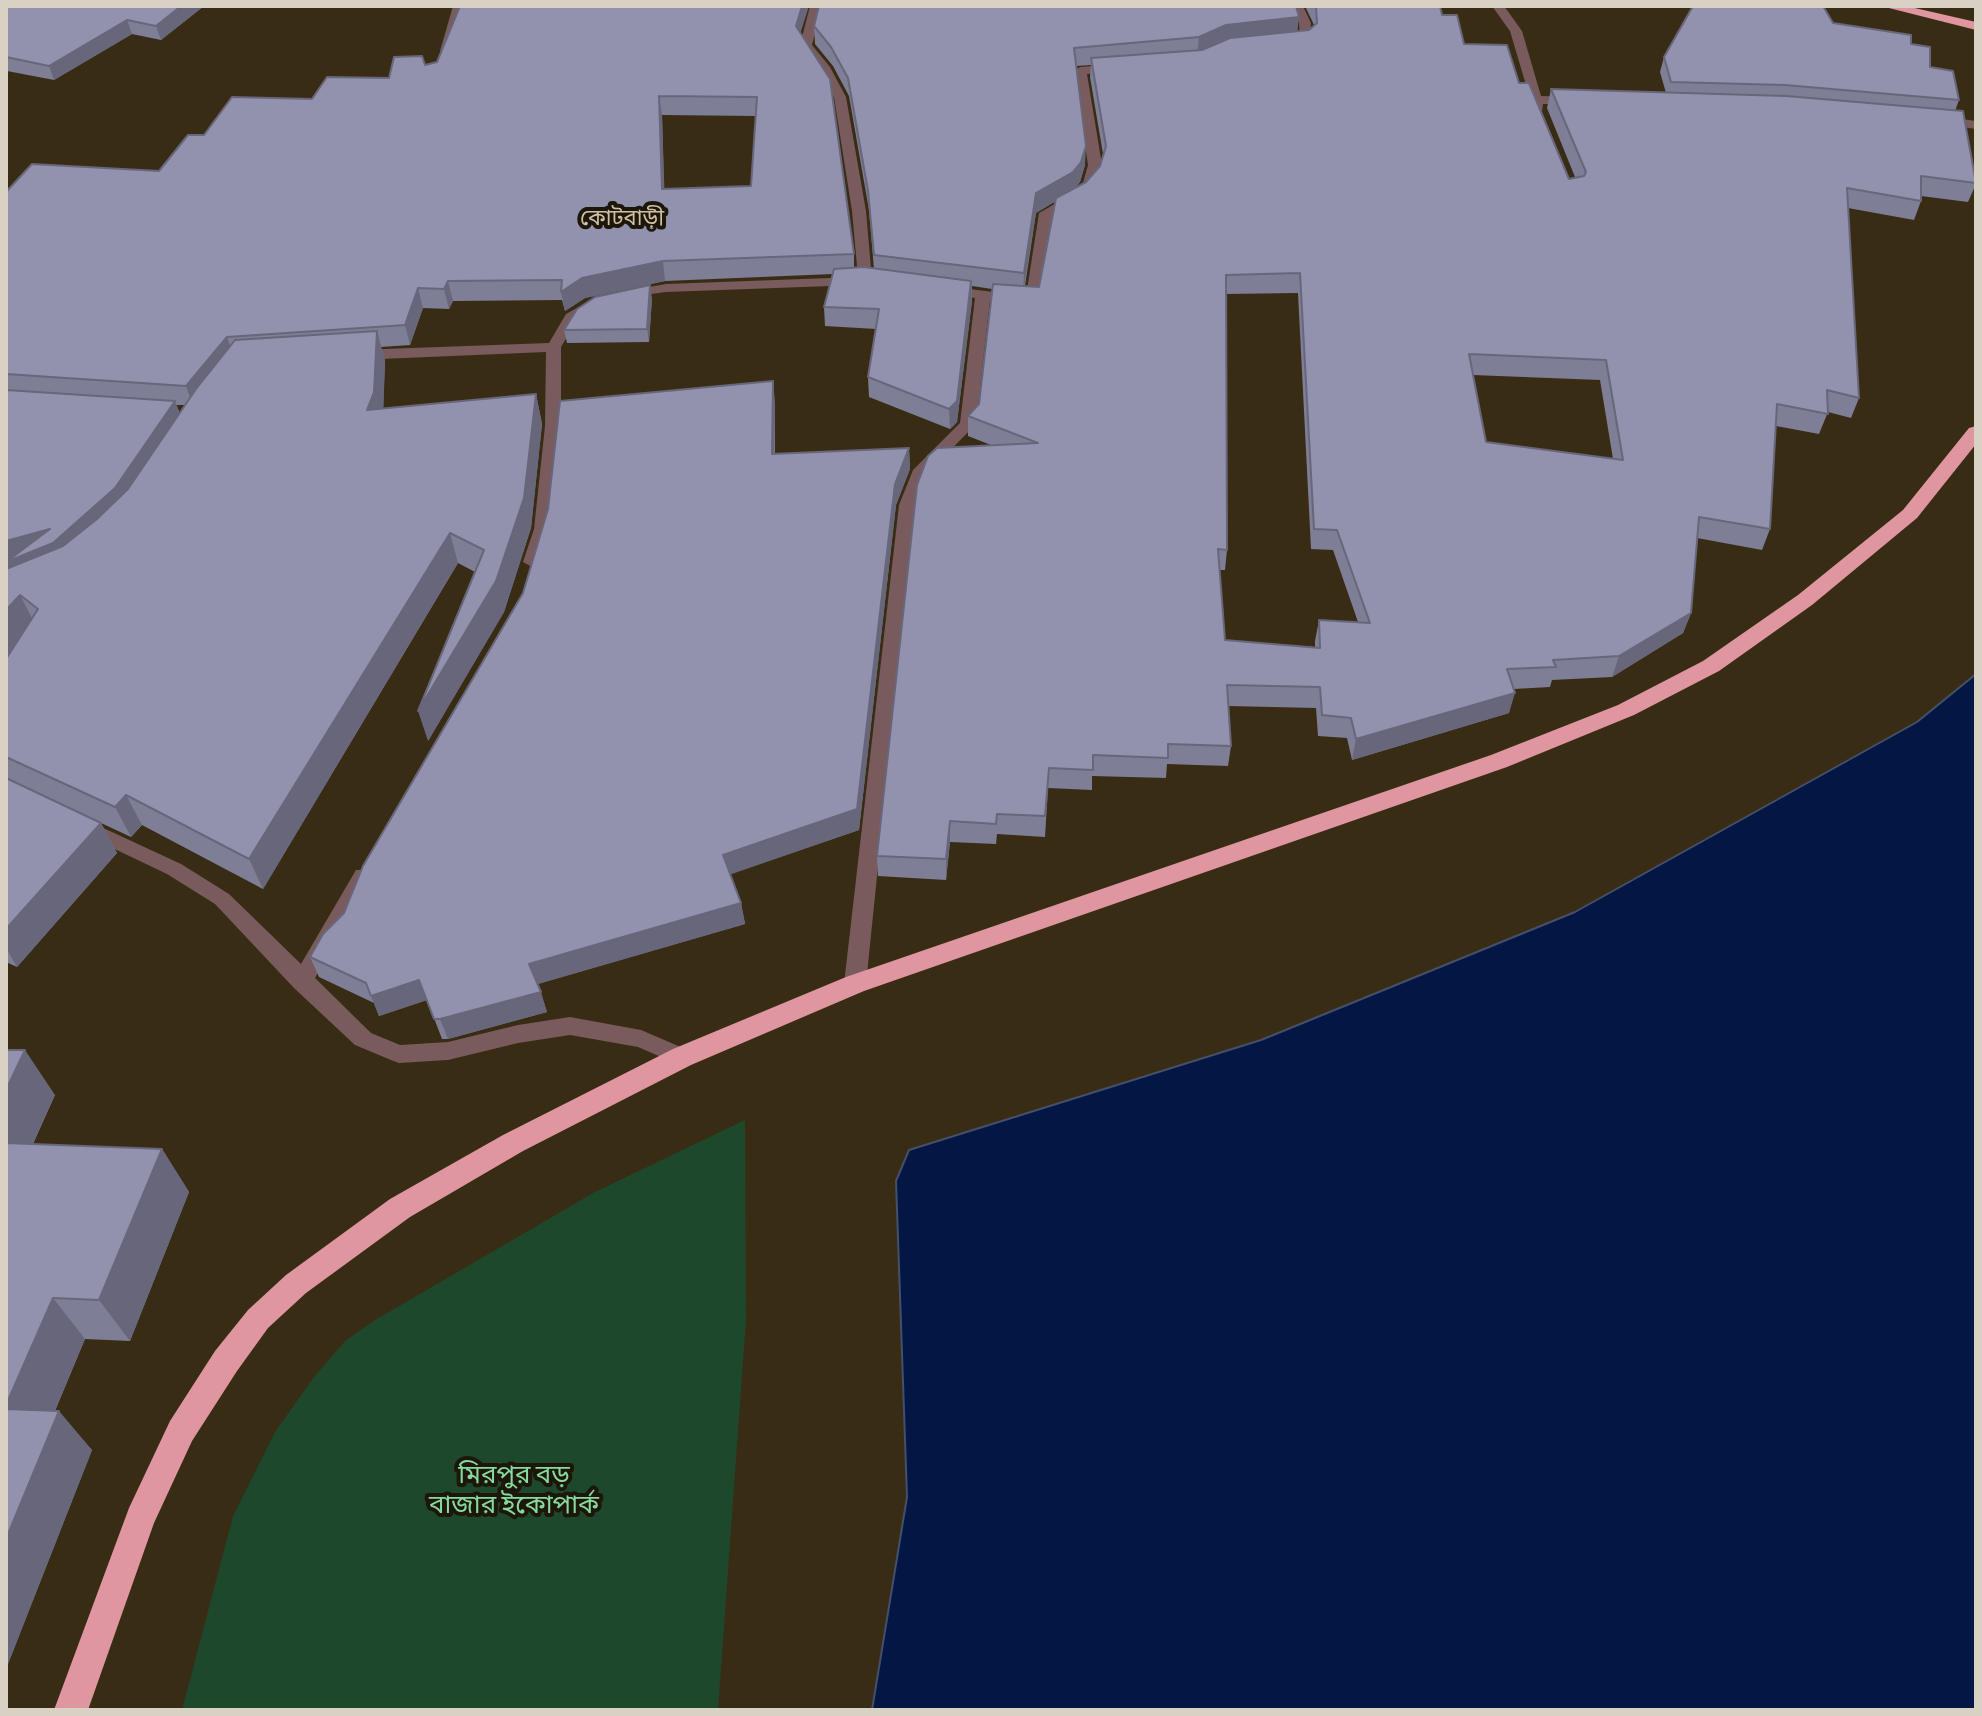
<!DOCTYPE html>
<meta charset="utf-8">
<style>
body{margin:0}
#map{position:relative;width:1982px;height:1716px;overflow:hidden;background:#392c14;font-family:"Source Sans 3",sans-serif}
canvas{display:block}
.frame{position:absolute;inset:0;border:8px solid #d9d1c3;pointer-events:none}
</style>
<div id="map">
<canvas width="1982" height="1716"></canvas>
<div class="frame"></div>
</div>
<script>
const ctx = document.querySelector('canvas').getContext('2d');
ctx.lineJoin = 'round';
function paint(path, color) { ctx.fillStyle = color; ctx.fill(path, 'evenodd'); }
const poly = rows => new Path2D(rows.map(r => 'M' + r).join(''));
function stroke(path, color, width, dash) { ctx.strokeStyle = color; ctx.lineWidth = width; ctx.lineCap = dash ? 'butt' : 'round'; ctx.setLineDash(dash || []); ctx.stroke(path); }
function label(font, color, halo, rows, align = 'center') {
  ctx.font = font + ' "Source Sans 3","Noto Sans Bengali",sans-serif'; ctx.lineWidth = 8; ctx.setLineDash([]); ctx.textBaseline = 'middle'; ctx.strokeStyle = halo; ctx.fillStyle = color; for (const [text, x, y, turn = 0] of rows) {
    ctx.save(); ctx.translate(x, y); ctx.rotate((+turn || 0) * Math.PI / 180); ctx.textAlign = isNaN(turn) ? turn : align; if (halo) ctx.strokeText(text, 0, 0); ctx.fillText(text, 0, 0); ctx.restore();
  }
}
paint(poly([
 [745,1120,746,1319,718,1710,182,1710,233,1516,275,1432,314,1377,345,1341,375,1320,595,1192]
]), '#1e482b');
const water = poly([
 [1976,674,1976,1710,872,1710,907,1497,896,1181,909,1150,1261,1040,1575,912,1917,722,1976,674]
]);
paint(water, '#041744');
stroke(water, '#444f6a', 2);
paint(poly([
 [453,6,465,6,450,48,440,51,453,6]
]), '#795b5e');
paint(poly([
 [810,6,822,6,812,45,830,67,846,97,866,211,872,280,858,285,666,292,621,298,621,292,666,284,858,277,852,211,834,97,818,68,800,45,810,6],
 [1291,6,1303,6,1311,23,1310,44,1291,47,1285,43,1300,38,1299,23,1291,6],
 [1492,6,1504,6,1522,31,1541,96,1573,97,1579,101,1577,104,1543,104,1542,112,1534,112,1510,31,1492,6],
 [1118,64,1124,68,1122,71,1087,74,1102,165,1096,184,1084,199,1053,215,1037,304,990,300,976,424,926,475,915,505,866,984,863,990,855,992,847,990,844,984,899,505,913,470,960,423,975,298,945,294,938,290,945,286,1026,296,1039,213,1074,193,1083,183,1088,165,1074,71,1080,67,1118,64],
 [1940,116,1976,121,1976,129,1935,123,1934,120,1940,116],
 [595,298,602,302,577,320,561,347,561,426,550,529,541,562,532,567,523,562,534,529,545,426,546,352,357,360,349,355,357,350,549,343,566,314,595,298],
 [86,820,181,864,229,894,301,964,356,870,370,870,373,875,315,978,371,1033,400,1045,448,1042,518,1025,570,1017,641,1030,690,1051,693,1057,690,1063,682,1066,638,1047,570,1035,518,1043,448,1060,399,1063,391,1060,355,1045,294,988,215,904,167,874,79,832,76,827,79,822,86,820]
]), '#795b5e');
paint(poly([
 [1881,6,1906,6,1976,22,1976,30,1881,6],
 [1976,426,1976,444,1917,518,1812,605,1719,671,1634,715,1507,767,864,991,691,1065,523,1151,410,1217,306,1293,268,1328,237,1371,192,1441,154,1523,88,1710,54,1710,129,1508,170,1421,215,1351,248,1310,286,1275,390,1199,503,1135,673,1049,846,977,1491,755,1618,705,1703,661,1798,595,1903,510,1969,428,1976,426]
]), '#df96a0');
paint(poly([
 [6,6,204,6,161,40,132,34,54,80,7,71,6,72],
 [1305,6,1440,6,1442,15,1464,44,1519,83,1569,179,1575,177,1547,108,1551,89,1666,93,1660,72,1664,57,1833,23,1911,44,1959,100,1955,111,1976,181,1976,184,1968,202,1921,196,1921,201,1914,220,1848,208,1859,398,1851,418,1828,412,1819,434,1776,426,1770,529,1762,550,1697,538,1691,613,1683,633,1612,677,1552,680,1550,687,1514,689,1509,713,1352,760,1347,738,1318,736,1316,708,1228,706,1231,746,1228,766,1167,764,1166,778,1092,776,1092,790,1048,788,1045,837,997,834,996,844,950,842,946,880,878,876,877,856,991,445,968,436,968,416,979,404,992,289,972,286,972,301,957,422,950,429,869,397,868,377,876,329,825,326,824,307,833,274,665,281,585,298,565,311,562,300,453,301,449,309,423,308,410,345,381,347,385,361,383,409,536,394,542,424,531,528,504,612,428,741,475,572,458,563,263,889,142,825,131,837,101,823,117,853,17,967,6,962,6,659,11,651,6,657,6,569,7,568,6,566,6,192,159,171,204,135,312,99,389,78,425,65,800,34,854,254,854,268,874,269,869,210,849,96,833,66,815,44,814,26,1297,31,1309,30,1314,25],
 [1091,65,1090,77,1103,154,1100,166,1086,182,1074,189,1080,182,1085,165,1076,66],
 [662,115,756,116,751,186,664,189],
 [1056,201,1039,287,1025,286,1036,213],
 [1298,293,1311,549,1333,550,1358,622,1319,620,1315,641,1315,647,1225,640,1219,570,1225,570,1227,550,1226,294],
 [1473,375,1600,380,1613,459,1486,442],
 [176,405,185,405,180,413],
 [652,298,649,342,567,343,564,330],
 [775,402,775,454,909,448,910,469,896,505,859,830,730,874,741,903,745,924,537,984,547,1012,448,1039,442,1039,427,1000,379,1016,374,1003,319,977,310,957,344,913],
 [6,1050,55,1095,33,1144,162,1149,189,1192,130,1341,85,1339,55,1411,92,1450,6,1669]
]), '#7e7e96');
paint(poly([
 [181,6,204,6,161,40,156,26],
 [802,6,809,6,797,44,796,26],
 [1299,17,1297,35,1197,55,1199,37,1226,25],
 [127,20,132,34,54,80,49,66],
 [659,96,662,115,665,208,662,189],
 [1086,146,1085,165,1080,182,1072,191,1036,213,1023,293,1024,273,1036,193],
 [663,261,665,281,585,298,565,311,561,292,582,278],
 [448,281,453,301,449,309,444,289],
 [971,281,972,301,957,422,950,429,949,409],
 [650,285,652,298,649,342,647,329],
 [418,288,423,308,410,345,405,325],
 [377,331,385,361,383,422,367,410],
 [227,337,234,357,193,406,186,386],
 [773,381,775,402,774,475,772,454],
 [536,394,542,424,531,528,504,612,428,741,418,711,496,581],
 [175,401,183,421,124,508,15,583,6,566,6,541,50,529],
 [909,448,910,469,896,505,859,830,726,876,723,855,895,484],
 [450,533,458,563,263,889,249,859],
 [20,595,36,626,6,657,6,610],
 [1691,613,1683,633,1612,677,1619,656],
 [1515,693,1509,713,1352,760,1356,739],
 [126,795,142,825,131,837,115,807],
 [950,821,950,842,946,880,946,859],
 [101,823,117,853,17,967,6,948,6,929],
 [741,903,745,924,535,985,529,964],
 [419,980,427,1000,379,1016,371,996],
 [541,992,547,1012,448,1039,440,1019],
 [25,1050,55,1095,13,1186,6,1176,6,1090],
 [162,1149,189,1192,130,1341,99,1300],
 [53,1298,85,1339,39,1448,6,1411,6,1405],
 [59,1411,92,1450,6,1669,6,1539]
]), '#67667a');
const building = poly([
 [6,6,181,6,156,26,127,20,49,66,6,57,6,6],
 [460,6,802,6,796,26,830,79,854,254,663,261,582,278,561,292,562,280,448,281,444,289,418,288,405,325,227,337,186,386,6,374,6,192,32,164,159,171,188,135,204,135,232,97,312,99,327,77,389,78,394,57,422,56,425,65,437,62,460,6],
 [659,96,757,97,751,186,662,189,659,96],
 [819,6,1296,6,1299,17,1226,25,1199,37,1074,48,1086,146,1081,162,1073,172,1036,193,1024,273,874,255,868,191,848,78,831,47,814,26,819,6],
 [1316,6,1440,6,1442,15,1457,15,1464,44,1507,45,1519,83,1529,83,1569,179,1584,176,1586,172,1551,89,1786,96,1963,111,1976,183,1921,176,1921,201,1847,188,1859,398,1827,390,1828,414,1777,404,1770,529,1699,517,1691,613,1619,656,1553,660,1556,667,1507,669,1515,693,1356,739,1351,718,1322,715,1320,687,1227,685,1231,746,1168,744,1168,758,1093,755,1093,770,1049,768,1045,816,997,814,996,824,950,821,946,859,877,856,917,485,928,456,937,448,1038,443,968,416,979,404,993,284,1039,287,1056,198,1086,182,1100,166,1106,146,1091,58,1202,50,1230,38,1309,30,1317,23,1316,6],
 [1300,273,1314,529,1337,530,1370,623,1319,620,1320,648,1225,640,1218,549,1227,550,1226,275,1300,273],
 [1469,354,1606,360,1623,460,1486,442,1469,354],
 [1693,6,1823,6,1833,23,1911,35,1911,44,1930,47,1930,67,1953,71,1959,100,1785,85,1671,82,1664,57,1693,6],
 [864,267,971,281,957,401,949,409,868,377,879,309,824,307,834,269,864,267],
 [650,285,647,329,564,330,577,309,595,297,650,285],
 [377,331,374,392,367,410,536,394,524,498,496,581,418,711,484,550,450,533,249,859,126,795,115,807,6,757,6,659,38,609,20,595,6,610,6,569,63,546,97,519,128,489,196,389,235,340,377,331],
 [773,381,772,454,909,448,895,484,857,809,723,855,741,903,529,964,541,992,440,1019,434,1019,419,980,371,996,366,983,310,957,323,934,344,913,363,866,523,593,548,509,560,401,773,381],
 [6,390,175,401,115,488,53,543,6,562,50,529,6,541,6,390],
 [6,778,101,823,6,929,6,778],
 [6,1050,25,1050,6,1090,6,1050],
 [6,1143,162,1149,99,1300,53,1298,6,1405,6,1143],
 [6,1409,59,1411,6,1539,6,1409]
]);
paint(building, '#9392ae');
stroke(building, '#67667a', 2);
label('22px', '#d1c0a4', '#1c160b', [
 ["কোটবাড়ী",622,220]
]);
label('26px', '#86da9d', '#1c160b', [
 ["মিরপুর বড়",514,1477],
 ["বাজার ইকোপার্ক",514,1507]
]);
</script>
